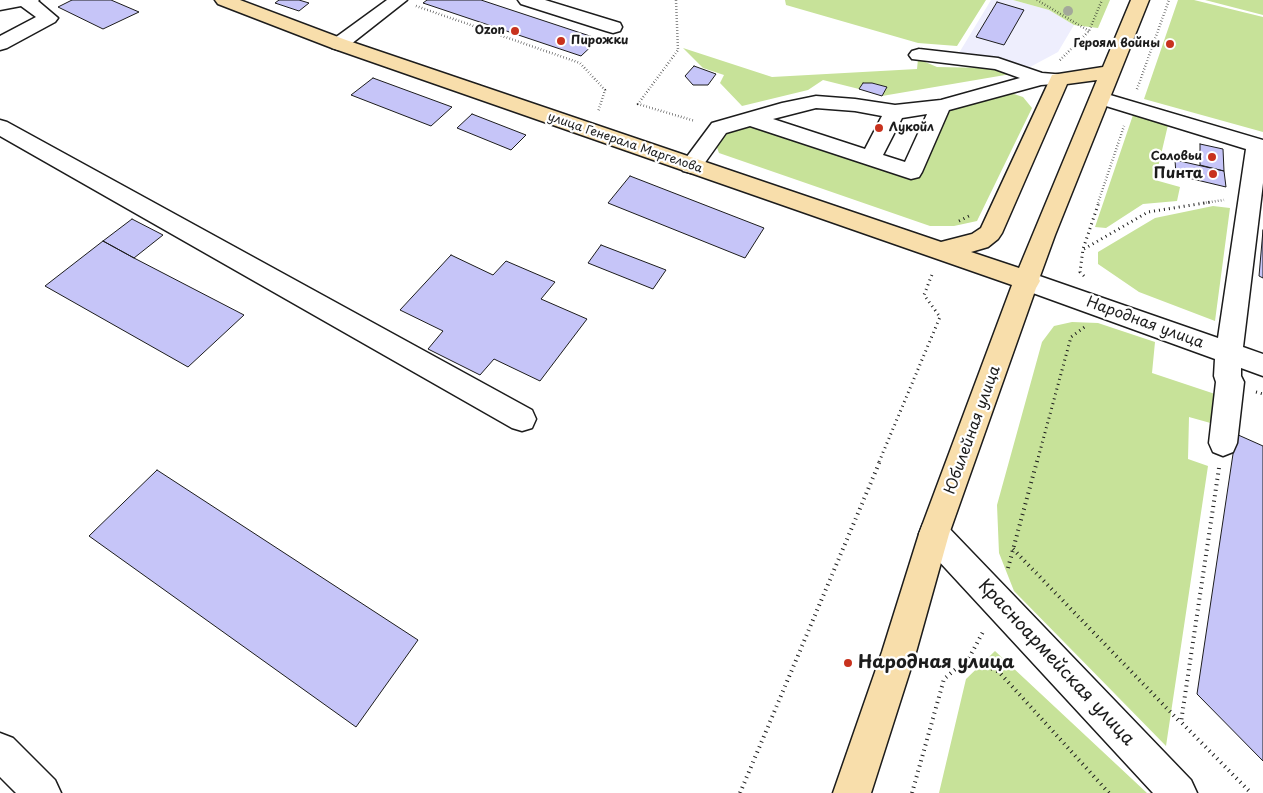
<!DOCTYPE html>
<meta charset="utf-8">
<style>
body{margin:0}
canvas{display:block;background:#fff}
</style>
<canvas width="1263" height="793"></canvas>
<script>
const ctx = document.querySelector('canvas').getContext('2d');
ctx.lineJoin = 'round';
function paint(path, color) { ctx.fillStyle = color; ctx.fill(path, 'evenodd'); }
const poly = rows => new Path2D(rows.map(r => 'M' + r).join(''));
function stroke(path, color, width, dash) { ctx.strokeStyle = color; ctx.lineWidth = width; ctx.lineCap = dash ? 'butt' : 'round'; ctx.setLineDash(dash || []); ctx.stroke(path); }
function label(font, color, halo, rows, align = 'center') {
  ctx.font = font + ' "Playpen Sans",sans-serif'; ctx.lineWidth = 4.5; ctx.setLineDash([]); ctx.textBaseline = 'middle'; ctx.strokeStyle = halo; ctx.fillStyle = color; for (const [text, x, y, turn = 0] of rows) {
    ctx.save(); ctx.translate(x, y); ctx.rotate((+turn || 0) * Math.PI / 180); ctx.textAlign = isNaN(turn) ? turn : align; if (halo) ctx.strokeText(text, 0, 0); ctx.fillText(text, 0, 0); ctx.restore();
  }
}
paint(poly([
 [991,0,1013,0,1049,10,1074,25,1058,52,1030,67,959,53]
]), '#eeeefd');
paint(poly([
 [785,0,986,0,957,46,918,43,786,5],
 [1013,0,1110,0,1098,28,1074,25,1049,10],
 [1178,0,1194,0,1263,17,1263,132,1144,99],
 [1205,0,1263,0,1263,15],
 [683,48,772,77,917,69,918,59,937,67,990,68,1011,74,882,96,887,87,873,83,863,83,859,89,823,80,808,90,742,106,720,83,724,75,703,68],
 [1008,92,1023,97,1032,108,977,221,954,226,930,226,719,153,716,145,729,128,764,125,916,174,945,110],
 [1133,115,1168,125,1155,180,1180,187,1177,201,1143,204,1106,228,1095,227],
 [1213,206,1230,208,1215,321,1139,292,1098,264,1098,252,1155,218],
 [1072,322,1098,323,1155,342,1152,373,1215,394,1214,424,1189,417,1188,459,1208,466,1166,746,1014,591,999,553,997,505,1042,342,1054,326],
 [995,651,1147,793,939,793,966,679]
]), '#c7e299');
const building = poly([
 [72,0,111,0,139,12,103,29,58,7,72,0],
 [279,0,299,0,309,3,299,11,275,3,279,0],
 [427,0,481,0,599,39,581,56,423,3,427,0],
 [997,2,1024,10,1004,45,976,37,997,2],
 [694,66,716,74,708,85,693,85,685,76,694,66],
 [373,78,452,107,431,126,351,95,373,78],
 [863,83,872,83,887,87,882,96,859,89,863,83],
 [472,114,526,135,511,150,457,128,472,114],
 [1200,144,1223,149,1224,171,1200,165,1200,144],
 [1175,160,1224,171,1226,187,1176,175,1175,160],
 [630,176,764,228,745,258,608,203,630,176],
 [132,219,163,235,134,258,103,241,132,219],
 [1263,230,1263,278,1259,276,1263,230],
 [103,241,134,258,244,315,188,367,45,286,103,241],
 [601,245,666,270,653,289,588,263,601,245],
 [451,255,493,275,506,261,555,282,541,299,587,319,540,381,494,359,480,375,428,349,443,331,400,310,451,255],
 [1236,434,1263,446,1263,761,1197,694,1236,434],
 [157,470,418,640,356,727,89,536,157,470]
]);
paint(building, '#c6c5f8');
stroke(building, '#1c1c1c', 1);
const minor = poly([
 [0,0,39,0,38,1,58,18,55,22,7,48,0,50,0,36,36,17,21,6,0,10,0,0],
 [387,0,407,0,346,48,339,50,332,48,330,44,332,40,387,0],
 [518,0,545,0,620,23,622,27,620,31,613,33,606,31,521,4,518,0],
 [919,49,998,58,1042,73,1066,75,1069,79,1066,83,1041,85,949,110,922,172,919,177,911,179,750,126,726,133,699,171,691,173,683,171,680,166,712,123,782,103,816,96,855,99,895,105,941,100,1020,78,995,69,912,59,909,55,912,51,919,49],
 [816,108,855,111,882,116,865,149,773,119,816,108],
 [927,114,905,162,883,155,902,118,927,114],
 [1100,92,1263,140,1263,183,1243,347,1263,354,1263,376,1241,368,1241,376,1244,382,1237,443,1233,452,1223,456,1213,452,1209,443,1216,382,1214,376,1215,359,1019,288,1016,281,1019,274,1028,272,1218,338,1246,149,1093,102,1090,98,1093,94,1100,92],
 [0,120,7,122,532,410,536,419,532,428,522,431,512,428,0,136,0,120],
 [934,519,945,524,1191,780,1197,793,1153,793,923,544,919,534,923,524,934,519],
 [0,733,13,738,55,780,61,793,16,793,0,777,0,733]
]);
const major = poly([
 [215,0,240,0,346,40,941,242,972,234,981,228,1052,75,1103,67,1131,0,1149,0,1055,235,1039,279,1040,281,1036,288,949,534,916,652,871,793,833,793,882,652,919,534,1012,285,332,48,218,4,215,0],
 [1097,80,1019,268,971,252,988,247,998,239,1002,233,1067,84,1097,80]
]);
stroke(minor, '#1c1c1c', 3);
stroke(major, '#1c1c1c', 3);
stroke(poly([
 [676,0,678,50,638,104,695,121],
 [1037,0,1089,31],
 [416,6,580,63,605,90,598,112],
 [1060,60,1089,31,1102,0],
 [1137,89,1169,0],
 [1098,203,1124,126],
 [1203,203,1224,200]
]), '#1c1c1c', 2.5, [0.5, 2.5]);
stroke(poly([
 [959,221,971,215],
 [1084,249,1148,212,1211,202],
 [1084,276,1080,272,1083,249,1099,202],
 [1256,392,1263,394],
 [879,462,940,317,924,295,933,272],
 [1037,462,1071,337,1086,326]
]), '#1c1c1c', 3, [1, 4]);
stroke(poly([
 [1219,468,1181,722,1251,793],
 [1013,549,1180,722],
 [1008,568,1037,461],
 [969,658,984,630],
 [740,793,880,461],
 [912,793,944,679,969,658,999,672,1109,793]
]), '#1c1c1c', 4, [1, 4.5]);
paint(minor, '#fff');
paint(major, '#f8deab');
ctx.fillStyle = '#a3a89a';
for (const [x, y] of [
 [1068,11]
]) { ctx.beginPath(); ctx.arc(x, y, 5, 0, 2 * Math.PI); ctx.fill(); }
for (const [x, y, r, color] of [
 [515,31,5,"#c8321e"],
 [561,41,5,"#c8321e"],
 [1170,44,5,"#c8321e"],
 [879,128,5,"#c8321e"],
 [1212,157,5,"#c8321e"],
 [1213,174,5,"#c8321e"],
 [848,663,5,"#c8321e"]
]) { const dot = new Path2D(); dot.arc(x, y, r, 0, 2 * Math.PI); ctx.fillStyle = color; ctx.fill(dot); stroke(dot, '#fff', 2); }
label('bold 12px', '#1c1c1c', '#fff', [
 ["Ozon",505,31],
 ["Пирожки",571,41,"left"],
 ["Героям войны",1160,44],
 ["Лукойл",889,128,"left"],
 ["Соловьи",1202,157]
], 'right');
label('12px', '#1c1c1c', '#fff', [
 ["улица Генерала Маргелова",625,143,19]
]);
label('bold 15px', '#1c1c1c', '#fff', [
 ["Пинта",1203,174]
], 'right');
label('15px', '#1c1c1c', '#fff', [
 ["Народная улица",1145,323,20],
 ["Юбилейная улица",973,430,-70]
]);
label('bold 18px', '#1c1c1c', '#fff', [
 ["Народная улица",858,663]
], 'left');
label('18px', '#1c1c1c', '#fff', [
 ["Красноармейская улица",1056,663,47]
]);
</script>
